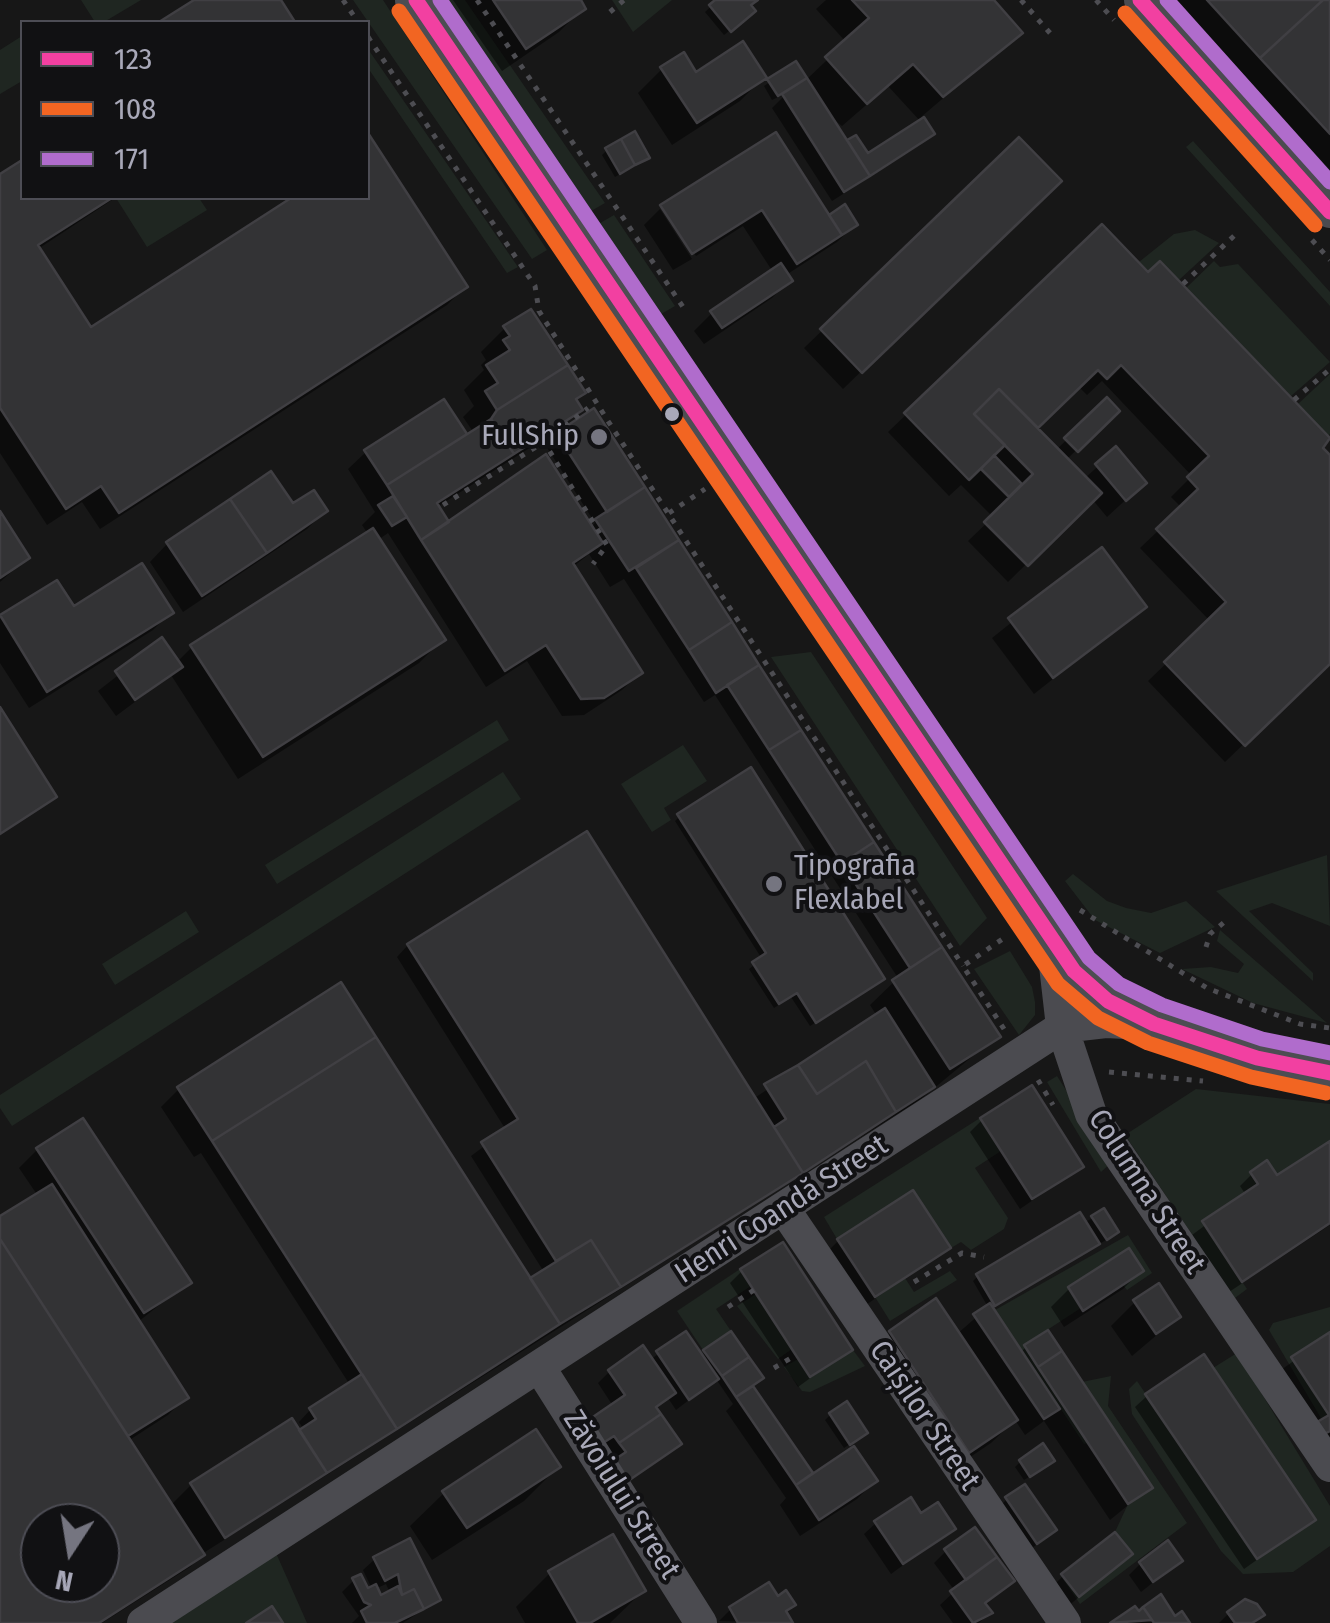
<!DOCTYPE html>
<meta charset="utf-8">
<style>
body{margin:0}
#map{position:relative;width:1330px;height:1623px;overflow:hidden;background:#171717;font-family:"Fira Sans Condensed",sans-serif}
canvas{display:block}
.legend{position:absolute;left:20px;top:20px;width:350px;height:180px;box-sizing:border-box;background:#111113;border:2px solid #4d4d55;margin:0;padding:12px 18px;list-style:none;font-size:30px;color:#a8a8b8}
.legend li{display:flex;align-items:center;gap:20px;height:50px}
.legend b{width:50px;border:2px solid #4d4d55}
.north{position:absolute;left:20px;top:1503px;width:100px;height:100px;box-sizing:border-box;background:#111113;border:2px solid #4d4d55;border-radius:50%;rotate:192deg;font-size:28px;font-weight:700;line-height:40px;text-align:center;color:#a8a8b8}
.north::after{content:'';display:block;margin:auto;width:35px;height:45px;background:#757580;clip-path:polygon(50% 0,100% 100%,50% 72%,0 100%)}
</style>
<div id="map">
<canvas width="1330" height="1623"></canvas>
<ul class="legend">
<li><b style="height:12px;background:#f240a1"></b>123</li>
<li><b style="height:12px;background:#f26522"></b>108</li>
<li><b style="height:12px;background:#b06ccc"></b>171</li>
</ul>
<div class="north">N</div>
</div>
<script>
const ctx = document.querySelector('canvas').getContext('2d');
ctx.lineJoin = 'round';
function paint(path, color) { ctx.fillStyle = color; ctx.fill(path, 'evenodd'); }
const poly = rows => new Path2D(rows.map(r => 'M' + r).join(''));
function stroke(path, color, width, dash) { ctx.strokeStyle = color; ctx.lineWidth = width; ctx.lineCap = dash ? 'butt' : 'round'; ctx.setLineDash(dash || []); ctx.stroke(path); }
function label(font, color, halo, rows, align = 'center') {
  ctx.font = font + ' "Fira Sans Condensed",sans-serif'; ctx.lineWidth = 8; ctx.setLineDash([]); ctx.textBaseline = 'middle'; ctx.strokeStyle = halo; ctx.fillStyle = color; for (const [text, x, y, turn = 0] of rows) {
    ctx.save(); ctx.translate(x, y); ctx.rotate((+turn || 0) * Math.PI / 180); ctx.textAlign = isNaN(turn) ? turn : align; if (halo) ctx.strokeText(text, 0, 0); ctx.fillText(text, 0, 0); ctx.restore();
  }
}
paint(poly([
 [81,0,141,0,104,22,95,22],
 [353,0,383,0,547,250,532,259],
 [434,0,465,0,605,203,579,218],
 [612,0,672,0,633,32],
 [22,36,22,81,0,94,0,50],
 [368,49,518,267,507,273,368,68],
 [1193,141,1330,292,1330,306,1186,147],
 [116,198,199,198,207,210,147,247],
 [614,215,675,306,656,317,588,230],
 [1195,230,1219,243,1179,280,1160,261,1148,272,1139,262,1174,234],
 [1214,261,1220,267,1238,264,1330,362,1291,396,1186,288],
 [1330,374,1330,434,1328,436,1298,404],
 [811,652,987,918,960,946,771,657],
 [497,720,509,740,277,884,265,865],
 [683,745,707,781,664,808,671,820,652,832,621,784],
 [503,772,521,799,12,1126,0,1108,0,1095],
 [1327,855,1330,926,1272,903,1249,911,1313,973,1313,981,1216,891],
 [1073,874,1107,901,1126,908,1151,913,1186,901,1215,927,1160,953,1095,920,1065,881],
 [186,911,199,932,115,985,102,964],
 [1220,930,1327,1023,1253,1003,1182,969,1211,967,1238,973,1244,964,1217,941],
 [1010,951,1032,987,1035,1002,1035,1015,1019,1035,974,969],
 [1057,1076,1112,1162,1101,1172,1047,1082],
 [1196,1089,1330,1104,1330,1141,1277,1175,1267,1161,1258,1184,1202,1221,1247,1289,1235,1298,1125,1135],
 [980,1118,1001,1151,975,1168,1008,1218,1004,1229,971,1250,961,1242,951,1248,913,1190,837,1239,824,1217],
 [1128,1235,1152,1273,1127,1290,1123,1285,1144,1271,1128,1248,1068,1287,1081,1308,1024,1345,1088,1443,1084,1444,995,1310],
 [740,1269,751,1286,716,1309,731,1331,703,1350,677,1311],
 [950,1271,957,1280,890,1321,875,1297,905,1278,914,1292],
 [756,1294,792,1349,778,1359,737,1306],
 [1330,1307,1330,1332,1292,1357,1329,1415,1322,1420,1269,1330,1273,1323],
 [853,1350,865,1366,810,1392,802,1391,784,1367,798,1359,811,1377],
 [1237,1353,1330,1506,1330,1546,1293,1572,1243,1574,1221,1551,1132,1414,1129,1389,1137,1381,1257,1559,1213,1368],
 [1111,1376,1108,1406,1187,1523,1080,1604,1060,1575,1080,1596,1133,1555,1115,1532,1128,1504,1152,1488,1082,1382],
 [276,1553,307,1623,168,1623]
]), '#1f2621');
paint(poly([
 [199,0,278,0,292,22,164,22],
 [453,0,578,0,583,8,559,32,502,71],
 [718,0,755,0,748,6,748,16,724,35,705,12],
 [826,0,990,0,1020,33,921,117,932,134,920,145,832,201,772,108,787,93,772,100,764,86,796,64,806,80,846,42,816,9],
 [888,86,921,122,867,157,856,138,847,144,828,115,842,126],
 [1173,0,1330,0,1330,170],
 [662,69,696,75,764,77,740,101,672,145,638,93],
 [775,136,828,218,855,225,837,242,786,275,790,280,772,298,704,344,694,331,712,313,773,272,743,226,696,256,661,208],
 [368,138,465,287,447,305,100,529,82,502,47,525,0,453,0,177,22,163,22,198,115,198,38,249,91,330,291,198,368,198],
 [1019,141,1058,181,843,389,804,348],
 [607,150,647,158,615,177,602,155],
 [660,209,692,259,673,270,644,225],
 [1102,227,1330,459,1330,661,1225,762,1148,681,1210,621,1140,548,1182,508,1171,497,1192,476,1102,381,1087,395,1078,386,1034,428,1056,450,1107,401,1117,411,1066,460,1084,479,1116,450,1144,483,1107,517,1092,499,1008,582,968,541,993,517,961,485,949,496,888,432],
 [505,328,583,392,574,401,579,409,561,428,437,507,449,525,475,502,545,457,590,528,595,523,546,446,593,412,997,1036,921,1099,205,1552,190,1567,102,1623,0,1623,0,1219,38,1196,19,1168,37,1150,82,1121,188,1282,138,1322,186,1397,168,1415,128,1441,170,1506,191,1485,291,1421,299,1433,304,1430,299,1422,310,1410,350,1385,201,1153,194,1157,161,1107,179,1089,529,1281,544,1272,471,1156,506,1130,397,957,408,945,753,1099,877,1016,870,1005,898,978,715,695,704,702,624,579,610,587,589,554,573,567,640,673,622,690,584,715,562,716,527,661,486,687,388,533,378,540,443,639,419,663,238,779,171,675,116,716,98,691,162,641,177,662,192,647,368,534,362,525,375,512,348,469,366,452,444,402,466,438,474,433,463,417,474,406,464,390,484,370,481,365,486,360,481,352],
 [40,1523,100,1523,100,1583,40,1583],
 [293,507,325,511,307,529,183,612,150,562,167,544],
 [0,516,27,558,0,582],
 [1101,551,1144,607,1034,694,992,638],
 [57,583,73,609,171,612,153,630,29,708,0,663,0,619],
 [0,712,54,797,0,835],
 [680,816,876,984,810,1026,791,997,774,1008,749,969,762,959,675,821],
 [982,1120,1081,1167,1020,1209,970,1132],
 [1330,1144,1330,1225,1229,1292,1192,1235,1246,1195,1240,1186,1252,1174,1277,1179],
 [1093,1218,1111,1237,991,1309,1020,1353,1026,1347,1149,1488,1110,1520,1044,1421,1025,1435,1015,1420,991,1443,945,1474,867,1356,890,1333,957,1334,988,1307,973,1281,978,1276],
 [839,1240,948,1248,863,1307,827,1252],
 [1128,1251,1141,1271,1123,1289,1064,1327,1051,1307,1069,1289],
 [742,1271,850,1349,798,1387,730,1283],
 [1135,1302,1178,1317,1132,1356,1111,1326],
 [685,1334,700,1357,705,1352,751,1386,810,1473,803,1483,875,1481,857,1499,800,1536,780,1505,786,1498,726,1411,733,1404,716,1379,676,1410,668,1398,654,1409,678,1444,615,1491,602,1446,613,1406,598,1383,609,1372,650,1360],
 [1330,1335,1330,1446,1281,1370],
 [1147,1396,1313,1520,1244,1569,1135,1407],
 [830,1415,859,1438,844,1448,825,1420],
 [1020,1462,1047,1466,1024,1480,1015,1467],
 [558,1467,524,1501,432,1560,410,1526,444,1493],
 [1007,1499,1054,1530,1025,1554,995,1511],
 [921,1516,953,1529,891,1574,864,1534,876,1523],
 [946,1551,1011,1581,983,1605,989,1613,979,1623,953,1623,940,1605,955,1591,934,1563],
 [1130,1554,1060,1613,1045,1594,1063,1576],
 [375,1559,438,1600,403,1623,352,1623,359,1616,342,1592,354,1580,367,1591,372,1589,363,1570],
 [386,1584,390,1593,380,1598,375,1589],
 [1180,1561,1141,1592,1129,1575,1140,1564],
 [550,1573,643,1591,610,1623,525,1623,516,1607],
 [1160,1598,1175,1619,1187,1623,1116,1623],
 [777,1599,793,1605,784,1614,790,1623,719,1621,731,1609],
 [1229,1613,1261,1614,1253,1623,1219,1623]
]), '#0007');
const building = poly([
 [194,0,281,0,295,22,159,22,194,0],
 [493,0,581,0,586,9,526,49,493,0],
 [715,0,758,0,751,5,756,11,731,32,709,5,715,0],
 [852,0,994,0,1023,33,943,97,913,64,867,104,825,57,869,18,852,0],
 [1207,0,1323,0,1260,58,1207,0],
 [1323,0,1330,0,1330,134,1260,58,1323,0],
 [743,41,767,78,697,123,660,67,684,52,696,72,743,41],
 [796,61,807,78,778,96,767,79,796,61],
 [807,78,870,176,844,192,782,94,807,78],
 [924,117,935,134,870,176,847,140,856,135,868,153,924,117],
 [635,131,650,158,635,165,621,139,635,131],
 [776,132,842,235,797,264,762,210,692,254,660,205,776,132],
 [368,133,468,287,119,513,101,486,66,509,0,408,0,174,22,160,22,198,112,198,38,245,91,327,291,198,368,198,368,133],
 [1019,137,1062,181,862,373,820,329,1019,137],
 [621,139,635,165,620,174,605,148,621,139],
 [845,204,858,225,842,235,829,215,845,204],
 [1102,224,1148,272,1160,261,1330,438,1323,448,1330,455,1330,664,1245,746,1164,662,1226,602,1156,529,1198,489,1187,477,1209,456,1121,365,1107,379,1098,370,1038,428,999,389,974,414,1005,445,969,480,904,413,1102,224],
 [781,263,793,281,722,328,710,311,781,263],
 [531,309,568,365,497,410,485,391,498,383,486,365,510,350,503,340,510,336,503,326,531,309],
 [568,365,586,393,576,399,583,410,514,454,491,419,497,410,568,365],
 [999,389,1102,493,1028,566,984,522,1033,474,974,414,999,389],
 [1107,397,1120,411,1078,452,1064,438,1107,397],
 [444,399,467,434,387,485,364,450,444,399],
 [594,408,645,487,607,512,556,433,594,408],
 [491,419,514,454,437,503,449,522,421,540,387,485,491,419],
 [1116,446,1147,483,1126,501,1095,464,1116,446],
 [546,454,603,543,573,563,643,673,604,698,581,699,546,645,505,671,421,540,546,454],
 [994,455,1022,484,1009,497,981,469,994,455],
 [271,471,293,503,314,490,328,511,267,553,230,499,271,471],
 [645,487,679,540,629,571,595,519,645,487],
 [393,496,407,517,392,526,378,505,393,496],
 [230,499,267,553,202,596,166,542,230,499],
 [0,511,30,558,0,578,0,511],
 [373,528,446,640,263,757,190,645,373,528],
 [679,540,732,622,689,650,636,568,679,540],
 [1102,547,1147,607,1053,678,1008,618,1102,547],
 [142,563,174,613,47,692,0,615,57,580,74,606,142,563],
 [732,622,759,665,716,693,689,650,732,622],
 [162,637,183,667,135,700,115,671,162,637],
 [759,665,801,730,769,750,727,685,759,665],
 [0,707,57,797,0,834,0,707],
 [801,730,874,842,842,863,769,750,801,730],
 [751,767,885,979,816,1023,797,993,779,1004,752,962,766,953,677,814,751,767],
 [587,831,803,1173,621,1287,591,1240,556,1261,481,1142,518,1119,407,944,587,831],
 [874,842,942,947,910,968,842,863,874,842],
 [942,947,1001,1037,950,1069,892,980,942,947],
 [341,982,376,1037,212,1141,177,1087,341,982],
 [885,1008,935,1087,896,1112,866,1061,817,1094,798,1065,885,1008],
 [376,1037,560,1324,397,1429,212,1141,376,1037],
 [866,1061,896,1112,803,1173,774,1127,786,1119,764,1084,798,1065,817,1094,866,1061],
 [1032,1085,1084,1167,1032,1199,980,1118,1032,1085],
 [83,1118,192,1283,144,1313,36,1148,83,1118],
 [1330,1141,1330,1223,1242,1282,1202,1221,1258,1184,1250,1172,1267,1160,1277,1175,1330,1141],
 [52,1184,189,1398,128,1436,0,1239,0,1216,52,1184],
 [913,1190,951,1248,875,1297,837,1239,913,1190],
 [1104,1208,1119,1232,1107,1240,1091,1216,1104,1208],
 [1080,1212,1100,1244,995,1306,976,1274,1080,1212],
 [0,1239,205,1555,99,1623,0,1623,0,1239],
 [40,1523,100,1523,100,1583,40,1583,40,1523],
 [591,1240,621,1287,560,1324,530,1278,591,1240],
 [783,1242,853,1350,810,1377,740,1269,783,1242],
 [1129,1248,1144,1271,1083,1311,1068,1287,1129,1248],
 [1159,1283,1181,1317,1156,1334,1133,1300,1159,1283],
 [936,1298,1018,1420,969,1453,889,1331,936,1298],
 [990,1303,1060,1409,1044,1419,973,1314,990,1303],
 [1048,1330,1062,1351,1038,1367,1024,1345,1048,1330],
 [686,1331,719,1379,689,1400,656,1351,686,1331],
 [731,1331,749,1357,722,1376,703,1350,731,1331],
 [1330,1332,1330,1431,1324,1434,1317,1422,1329,1415,1291,1357,1330,1332],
 [643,1345,676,1393,656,1407,661,1414,619,1443,614,1436,603,1443,587,1421,625,1395,608,1370,643,1345],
 [1062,1351,1153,1488,1128,1504,1038,1367,1062,1351],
 [1204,1354,1316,1520,1257,1559,1145,1394,1204,1354],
 [749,1357,764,1378,736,1397,722,1376,749,1357],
 [362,1374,397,1429,327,1473,299,1430,316,1419,309,1408,362,1374],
 [753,1386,813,1473,796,1485,736,1397,753,1386],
 [847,1401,868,1433,850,1445,829,1413,847,1401],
 [661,1414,682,1444,628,1481,614,1460,626,1452,619,1443,661,1414],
 [292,1418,327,1473,225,1538,190,1483,292,1418],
 [536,1429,561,1467,467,1528,442,1491,536,1429],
 [1043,1443,1055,1461,1030,1477,1019,1460,1043,1443],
 [854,1446,878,1481,819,1520,796,1485,854,1446],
 [1025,1484,1057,1530,1037,1544,1005,1497,1025,1484],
 [911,1497,921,1513,938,1502,956,1529,903,1564,874,1521,911,1497],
 [975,1527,997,1557,966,1580,944,1549,975,1527],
 [1115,1532,1133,1554,1079,1597,1061,1574,1115,1532],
 [613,1534,646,1591,590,1623,578,1623,548,1571,613,1534],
 [410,1538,441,1600,424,1609,414,1589,402,1595,398,1574,385,1581,373,1557,410,1538],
 [1168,1540,1183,1561,1153,1582,1139,1562,1168,1540],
 [997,1557,1015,1581,985,1603,993,1613,973,1623,950,1591,997,1557],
 [361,1574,368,1588,376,1584,381,1595,398,1586,402,1595,414,1589,424,1609,395,1623,367,1623,361,1611,371,1605,364,1602,352,1578,361,1574],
 [769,1582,778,1596,786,1590,796,1605,786,1611,793,1623,738,1623,729,1607,769,1582],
 [1161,1594,1175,1616,1182,1611,1190,1623,1154,1623,1143,1607,1161,1594],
 [1245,1599,1257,1604,1265,1615,1252,1623,1235,1623,1227,1612,1245,1599],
 [272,1606,283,1623,246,1623,272,1606],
 [1135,1606,1139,1611,1143,1607,1152,1620,1110,1623,1135,1606]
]);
paint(building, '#333335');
stroke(building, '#403f43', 2.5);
stroke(poly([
 [343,0,358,22],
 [477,0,685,310],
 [1021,0,1050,33],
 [1096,0,1114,20],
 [610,12,624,0],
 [368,37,535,286,539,311,608,421,963,966],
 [1312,240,1330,260],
 [1183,284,1236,234],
 [1294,400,1330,369],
 [544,442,588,408],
 [443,505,544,442,607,545,593,564],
 [669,513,705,489],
 [1080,910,1207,988,1300,1024,1330,1028],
 [1206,947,1210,934,1228,919],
 [1004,1029,963,966,1007,936],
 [1109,1072,1203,1081],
 [1038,1080,1053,1105],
 [914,1282,962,1253,984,1257],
 [728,1307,754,1290],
 [774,1368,796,1355]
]), '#4d4d52', 5, [5, 8]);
stroke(poly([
 [1140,0,1330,212],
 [1052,939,1062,1027,1091,1114,1330,1466],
 [784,1209,1065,1623],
 [540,1368,701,1623],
 [143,1623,1062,1027,1106,1022,1145,1024]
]), '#4b4b50', 32);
stroke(poly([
 [416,0,1074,971,1108,1001,1154,1024,1257,1058,1330,1073]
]), '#4d4d52', 42);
stroke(poly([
 [416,0,1074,971,1108,1001,1154,1024,1257,1058,1330,1073],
 [1140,0,1330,212]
]), '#f240a1', 15);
stroke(poly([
 [399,11,1058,984,1098,1018,1148,1043,1251,1077,1326,1093],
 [1125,13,1315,225]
]), '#f26522', 15);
stroke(poly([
 [440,0,1089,958,1119,984,1162,1005,1262,1039,1330,1053],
 [1167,0,1330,182]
]), '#b06ccc', 15);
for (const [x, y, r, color] of [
 [672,414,9,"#a8a8b8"],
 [599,437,10,"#757580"],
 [774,884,10,"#757580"]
]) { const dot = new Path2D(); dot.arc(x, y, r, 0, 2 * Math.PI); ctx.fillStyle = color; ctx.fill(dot); stroke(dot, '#111113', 4); }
label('30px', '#a8a8b8', '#111113', [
 ["FullShip",579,437],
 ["Tipografia",794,867,"left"],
 ["Flexlabel",794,901,"left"]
], 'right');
label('30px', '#a8a8b8', '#111113', [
 ["Columna Street",1146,1192,57],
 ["Henri Coandă Street",782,1210,-33],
 ["Caișilor Street",924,1416,56],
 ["Zăvoiului Street",621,1495,58]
]);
</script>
